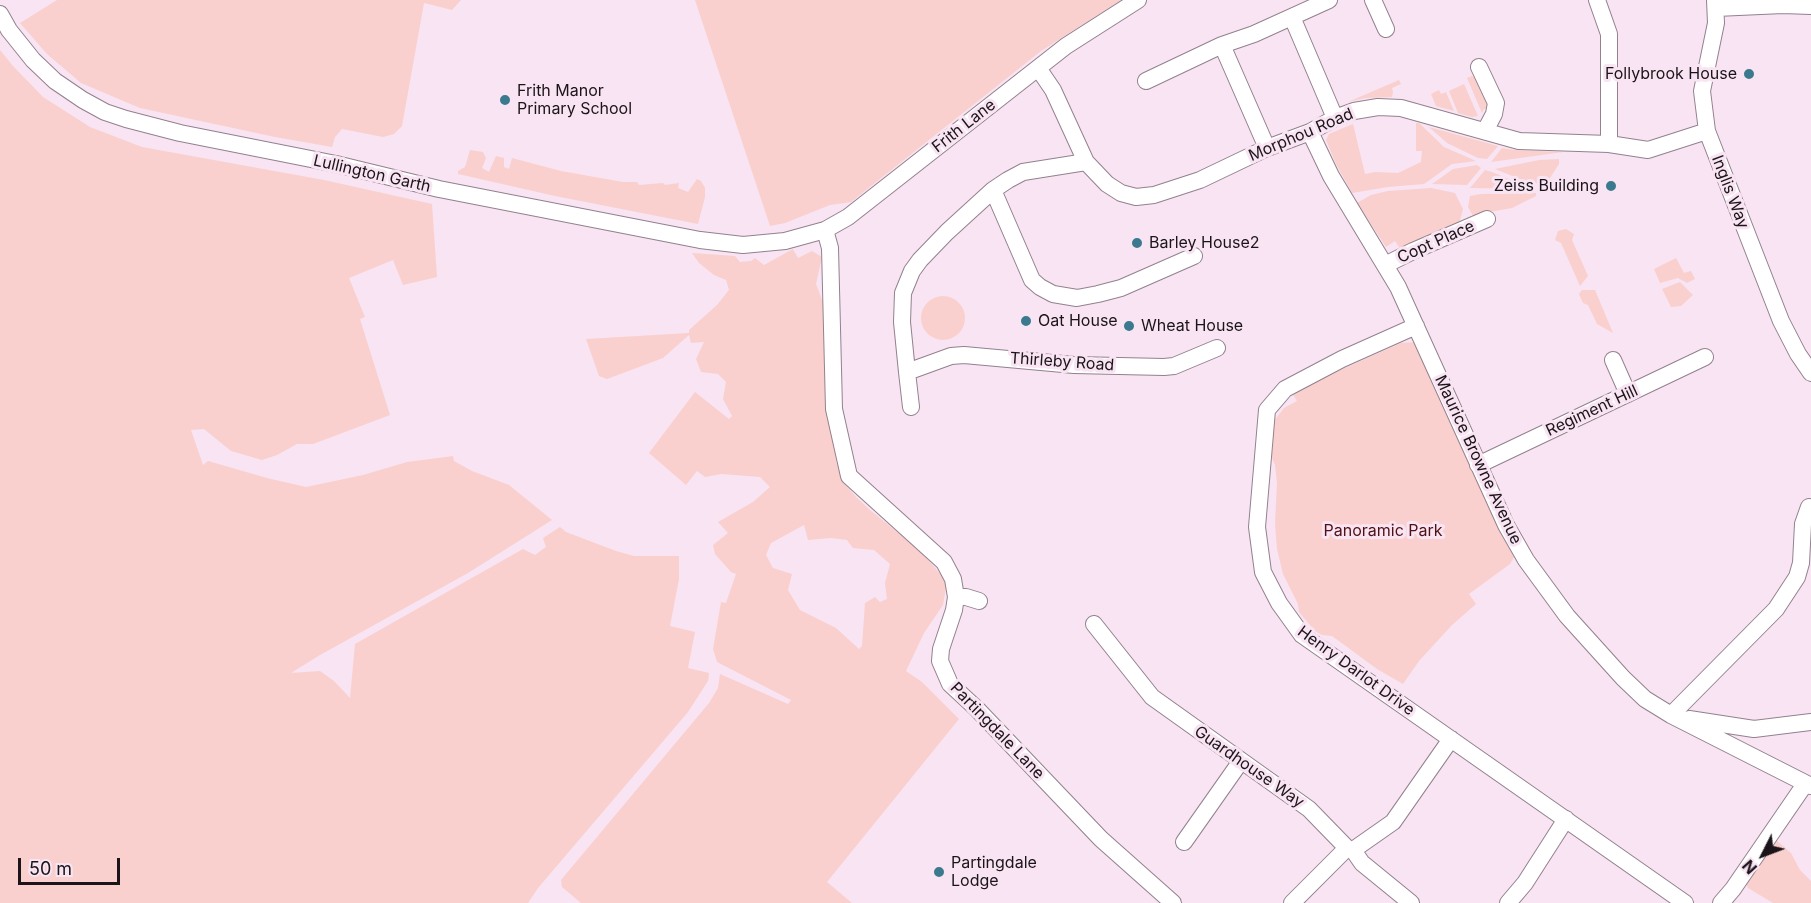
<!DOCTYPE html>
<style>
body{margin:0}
#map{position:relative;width:1811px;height:903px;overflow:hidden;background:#f8e4f2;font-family:Inter,sans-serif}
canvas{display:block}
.north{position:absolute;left:1733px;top:825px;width:60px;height:60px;-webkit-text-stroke:4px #f8e4f2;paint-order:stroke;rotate:228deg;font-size:16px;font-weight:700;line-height:24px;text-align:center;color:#1b1419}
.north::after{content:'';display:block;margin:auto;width:21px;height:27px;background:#1b1419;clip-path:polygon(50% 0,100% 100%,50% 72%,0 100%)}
.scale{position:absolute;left:18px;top:858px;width:102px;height:27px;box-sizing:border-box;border:3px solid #1b1419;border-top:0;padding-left:8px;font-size:18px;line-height:21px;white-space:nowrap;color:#1b1419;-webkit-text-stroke:4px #f8e4f2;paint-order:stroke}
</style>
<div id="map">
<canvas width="1811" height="903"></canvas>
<div class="north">N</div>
<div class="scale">50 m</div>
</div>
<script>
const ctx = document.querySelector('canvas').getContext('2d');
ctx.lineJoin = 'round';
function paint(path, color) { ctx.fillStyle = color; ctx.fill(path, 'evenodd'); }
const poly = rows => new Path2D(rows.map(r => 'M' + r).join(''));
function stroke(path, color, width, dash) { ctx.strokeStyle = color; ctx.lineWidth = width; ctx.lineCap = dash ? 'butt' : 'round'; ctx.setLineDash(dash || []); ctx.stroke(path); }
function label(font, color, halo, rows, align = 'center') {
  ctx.font = font + ' Inter,sans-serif'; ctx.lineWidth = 6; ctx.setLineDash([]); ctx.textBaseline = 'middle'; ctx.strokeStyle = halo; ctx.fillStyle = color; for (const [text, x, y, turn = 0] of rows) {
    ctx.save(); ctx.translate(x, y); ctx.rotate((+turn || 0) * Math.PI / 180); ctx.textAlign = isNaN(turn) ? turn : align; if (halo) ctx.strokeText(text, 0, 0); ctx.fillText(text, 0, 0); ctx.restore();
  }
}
paint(poly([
 [57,0,461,0,452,10,424,3,402,126,394,134,383,137,342,129,335,137,332,147,275,137,140,108,81,83,47,54,20,23],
 [695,0,1121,0,1041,51,851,202,830,205,785,223,770,226],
 [0,50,13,66,43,97,90,127,142,147,324,180,432,204,437,277,403,285,393,260,349,278,365,317,360,319,390,415,313,444,297,444,277,455,262,460,231,451,204,429,191,430,203,465,208,461,267,478,306,487,363,475,407,462,453,456,454,461,472,471,509,485,552,520,468,573,320,655,291,673,320,671,334,681,350,698,355,644,523,549,535,555,546,547,543,538,560,527,566,532,616,551,634,556,679,556,679,579,670,626,695,632,688,668,709,673,708,681,688,712,538,888,528,903,0,903],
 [1472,76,1476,78,1488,104,1487,109,1484,109,1482,113,1467,78],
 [1399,80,1401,84,1392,88,1393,92,1392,97,1366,98,1348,102],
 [1464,84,1478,116,1472,117,1458,113,1449,91],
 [1439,90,1441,94,1446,92,1454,111,1436,106,1431,94],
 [1416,123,1419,123,1444,147,1476,161,1452,164,1424,184,1388,187,1352,193,1336,164,1326,140,1329,134,1353,124,1365,174,1375,172,1398,173,1421,162,1422,151,1416,151],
 [1429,127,1498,146,1487,159,1478,158,1447,143],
 [1502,148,1515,150,1563,152,1491,162],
 [470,150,483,152,486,158,482,168,489,172,496,156,504,158,504,167,509,169,512,158,561,171,623,182,637,182,639,185,663,183,665,185,679,183,678,188,688,192,697,179,701,181,705,188,705,197,698,224,555,196,458,174,458,171,465,167],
 [1559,159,1559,164,1548,181,1532,184,1495,169,1539,160],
 [1477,165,1481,168,1467,185,1432,184,1453,169],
 [1485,170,1492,172,1533,189,1470,188],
 [1431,188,1455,193,1463,209,1459,224,1401,250,1395,241,1386,247,1357,203,1371,195,1388,191],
 [1536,193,1536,196,1512,208,1489,212,1474,218,1468,207,1470,196,1481,194],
 [1566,229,1574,234,1572,240,1588,276,1580,286,1561,243,1555,240,1558,231],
 [793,249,798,258,812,251,822,257,816,284,824,305,836,462,844,483,856,497,871,511,920,550,947,582,943,605,924,633,906,671,922,682,959,719,827,882,852,903,581,903,562,887,561,880,709,703,718,688,720,674,788,704,791,700,717,662,713,649,721,602,726,603,736,574,731,572,715,554,713,545,728,533,718,522,753,502,770,487,760,477,721,474,705,477,697,471,686,485,649,453,695,392,729,419,732,416,723,399,726,382,718,374,701,372,696,359,704,342,691,343,689,335,663,358,607,379,599,376,586,339,689,333,689,330,717,305,729,290,726,280,714,275,699,263,692,253,735,256,740,262,751,261,755,258,764,265],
 [804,525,808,540,831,538,847,540,853,548,874,550,890,564,885,583,887,599,880,602,875,597,865,603,862,646,859,649,836,628,800,610,788,590,792,574,773,568,766,555,771,543],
 [1676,258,1684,273,1691,271,1695,279,1687,283,1678,278,1660,283,1654,269],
 [1680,282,1693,295,1681,306,1671,307,1662,289],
 [1582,290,1595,290,1613,333,1597,324,1588,305,1583,303,1579,294],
 '921 318a22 22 0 1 1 44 0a22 22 0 1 1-44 0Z',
 [1417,342,1514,557,1510,564,1469,594,1476,604,1452,625,1419,661,1403,684,1377,669,1332,636,1322,635,1315,631,1299,612,1298,604,1283,574,1277,549,1275,524,1277,483,1275,465,1271,456,1274,421,1284,408,1297,401,1292,393,1296,390,1401,343],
 [1776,840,1791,853,1800,870,1811,881,1811,903,1773,903,1748,888,1746,884]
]), '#f9d0cd');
const minor = poly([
 [1373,0,1386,29],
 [1597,0,1609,34,1609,144],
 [1715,0,1716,23,1702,91,1707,131,1781,321,1798,354,1811,373],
 [1716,8,1783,5,1811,6],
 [0,14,9,30,33,60,55,81,83,100,105,112,126,119,180,133,336,164,439,189,700,240,743,245,785,241,825,230,848,217,1066,46,1138,0],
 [1292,17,1335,118],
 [1222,45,1267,148],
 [1479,67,1496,103,1494,114,1485,131],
 [1038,68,1053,90,1086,162,1107,184,1121,193,1136,197,1154,195,1200,180,1267,148,1310,132,1335,118,1354,111,1378,107,1401,108,1519,141,1609,144,1648,150,1707,131],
 [1146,81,1222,45,1254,34,1329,0],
 [1310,132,1331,176,1398,287,1506,525,1526,560,1567,616,1623,678,1645,699,1671,715,1811,786],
 [1086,162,1023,172,1008,180,993,190,1032,280,1040,287,1053,294,1077,298,1098,294,1121,288,1194,256],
 [993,190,947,232,920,260,912,271,903,293,902,322,907,372,951,356,964,355,1074,365,1164,367,1174,366,1217,348],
 [825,230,830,248,834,409,849,476,944,562,953,579,956,597,954,610,941,649,940,661,950,684,977,709,1101,839,1173,903],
 [1385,265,1413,251,1487,219],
 [1416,326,1342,359,1285,389,1267,410,1257,527,1263,572,1279,603,1302,635,1685,903],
 [1613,360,1628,394],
 [907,372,911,407],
 [1478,465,1705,357],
 [956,597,966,597,979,601],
 [1094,624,1152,697,1309,809,1347,848,1353,850,1362,863,1411,903],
 [1671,715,1776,609,1797,577,1801,563,1803,524,1809,507],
 [1689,719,1754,729,1811,722],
 [1184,842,1241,761],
 [1353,850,1393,822,1451,739],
 [1292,903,1347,848],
 [1508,903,1525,883,1566,819],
 [1721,903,1733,889,1805,784]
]);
stroke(minor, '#93818e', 18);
stroke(minor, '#fff', 16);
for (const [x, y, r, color] of [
 [1749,74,6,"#3b798e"],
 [505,100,6,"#3b798e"],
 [1611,186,6,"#3b798e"],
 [1137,243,6,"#3b798e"],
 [1026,321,6,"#3b798e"],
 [1129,326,6,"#3b798e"],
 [939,872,6,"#3b798e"]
]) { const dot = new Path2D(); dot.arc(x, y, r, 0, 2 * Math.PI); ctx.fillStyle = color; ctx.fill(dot); stroke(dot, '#f8e4f2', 2); }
label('16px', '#1b1419', '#f8e4f2', [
 ["Follybrook House",1737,74,"right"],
 ["Frith Manor",517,91],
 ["Primary School",517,109],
 ["Zeiss Building",1599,186,"right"],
 ["Barley House2",1149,243],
 ["Oat House",1038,321],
 ["Wheat House",1141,326],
 ["Partingdale",951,863],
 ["Lodge",951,881]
], 'left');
label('16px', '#1b1419', '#f8e4f2', [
 ["Frith Lane",964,126,-38],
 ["Morphou Road",1301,135,-23],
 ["Lullington Garth",372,174,13],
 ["Inglis Way",1730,192,69],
 ["Copt Place",1436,242,-24],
 ["Thirleby Road",1062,362,4],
 ["Regiment Hill",1592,411,-25],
 ["Maurice Browne Avenue",1478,460,65],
 ["Henry Darlot Drive",1356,671,36],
 ["Partingdale Lane",997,731,46],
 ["Guardhouse Way",1249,767,35]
]);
label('16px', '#511114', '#f8e4f2', [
 ["Panoramic Park",1383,531]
]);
</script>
